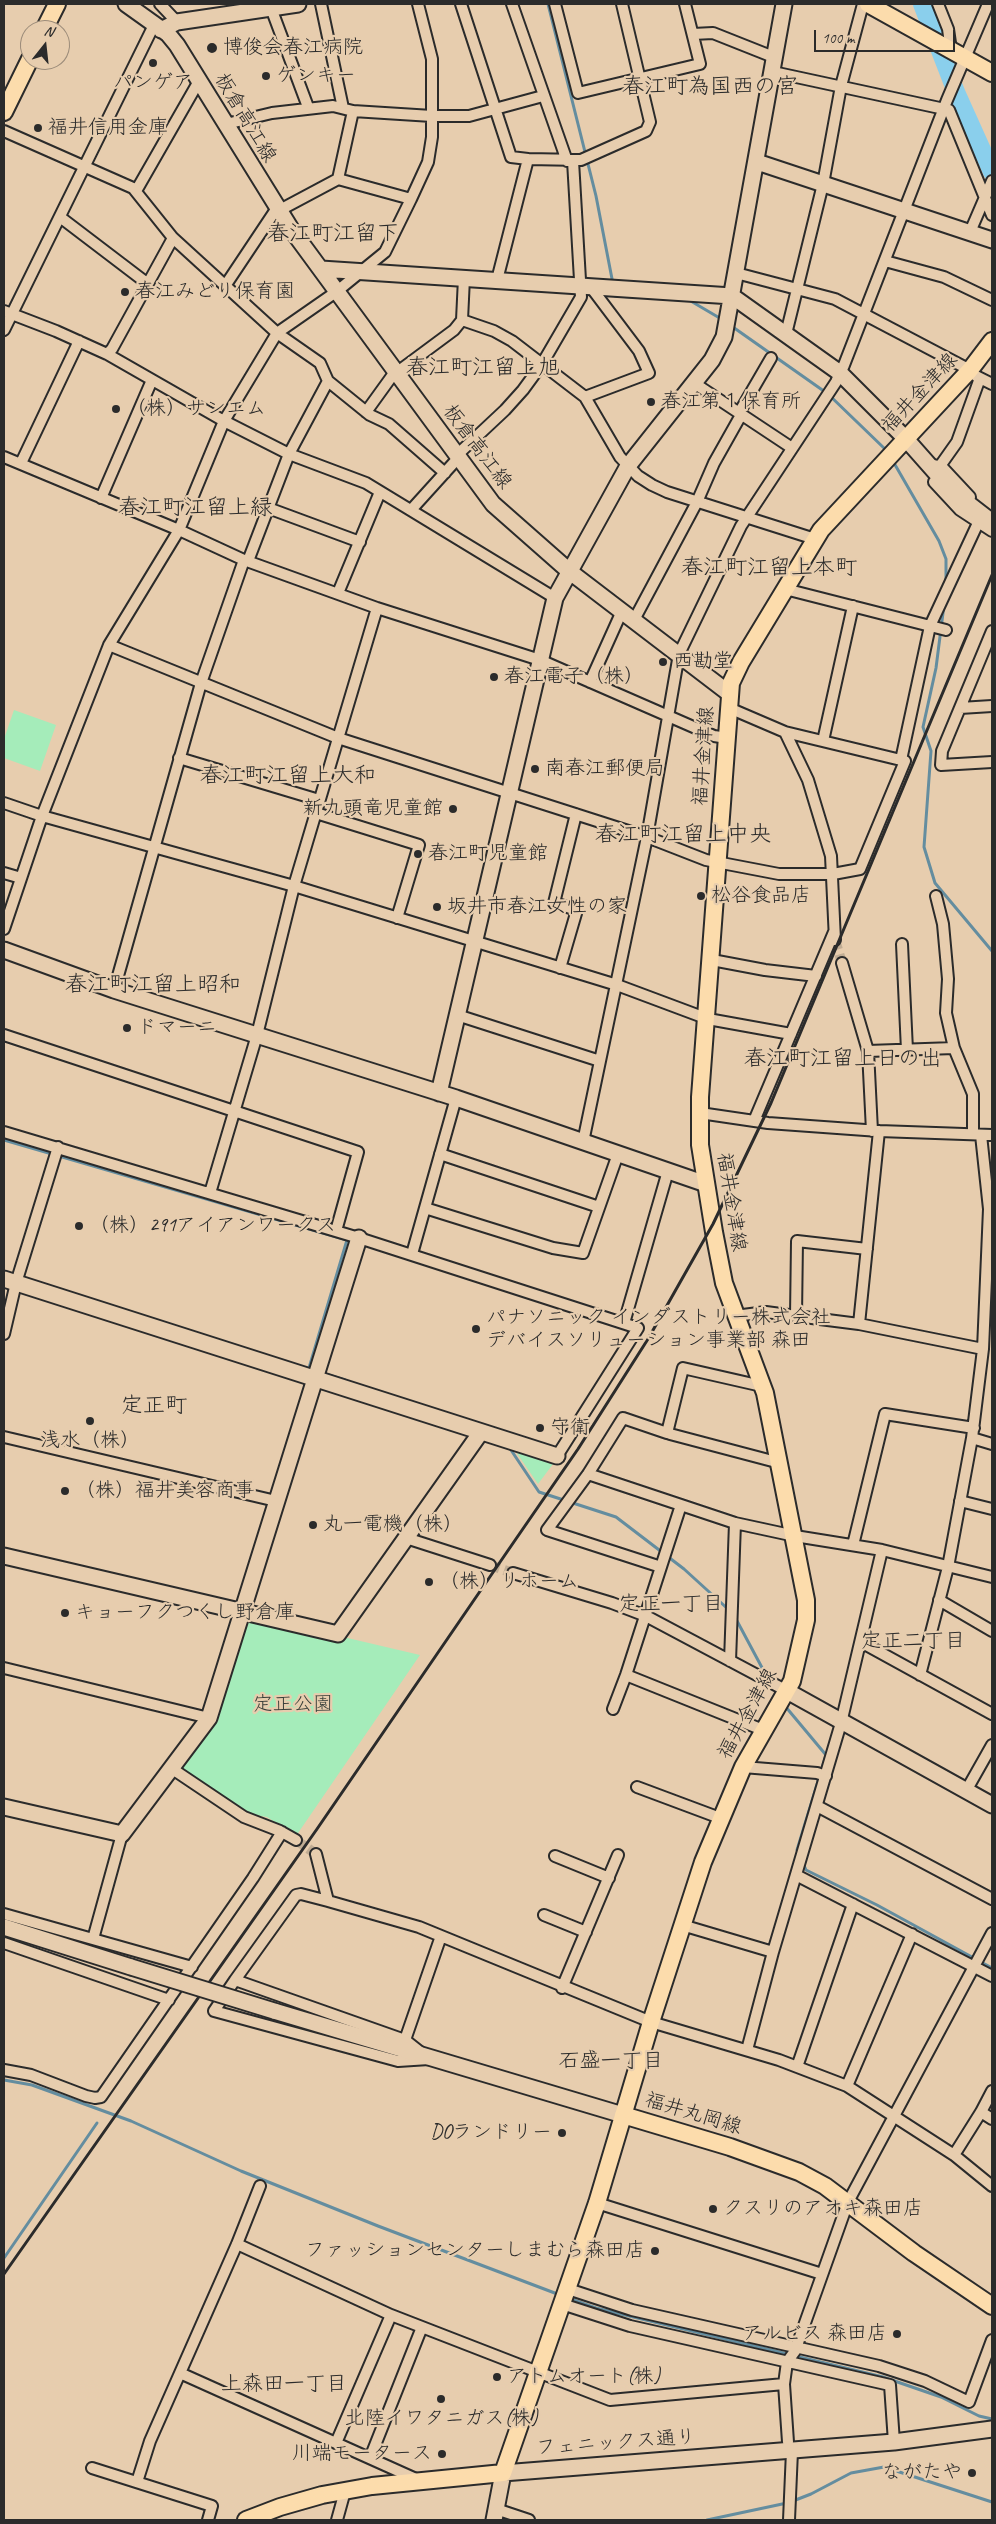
<!DOCTYPE html>
<meta charset="utf-8">
<style>
body{margin:0}
#map{position:relative;width:996px;height:2524px;overflow:hidden;background:#e7cdae;font-family:Caveat,sans-serif}
canvas{display:block}
.frame{position:absolute;inset:0;border:5px solid #2b2b2b;pointer-events:none}
.north{position:absolute;left:20px;top:20px;width:50px;height:50px;box-sizing:border-box;background:#e7cdae;border:1px solid #9c8c7a;border-radius:50%;rotate:16deg;font-size:14px;font-weight:700;line-height:20px;text-align:center;color:#2b2b2b}
.north::after{content:'';display:block;margin:auto;width:18px;height:22px;background:#2b2b2b;clip-path:polygon(50% 0,100% 100%,50% 72%,0 100%)}
.scale{position:absolute;left:814px;top:30px;width:141px;height:22px;box-sizing:border-box;border:2px solid #2b2b2b;border-top:0;padding-left:6px;font-size:15px;line-height:18px;white-space:nowrap;color:#2b2b2b;-webkit-text-stroke:4px #e7cdae;paint-order:stroke}
</style>
<div id="map">
<canvas width="996" height="2524"></canvas>
<div class="frame"></div>
<div class="north">N</div>
<div class="scale">100 m</div>
</div>
<script>
const ctx = document.querySelector('canvas').getContext('2d');
ctx.lineJoin = 'round';
function paint(path, color) { ctx.fillStyle = color; ctx.fill(path, 'evenodd'); }
const poly = rows => new Path2D(rows.map(r => 'M' + r).join(''));
function stroke(path, color, width, dash) { ctx.strokeStyle = color; ctx.lineWidth = width; ctx.lineCap = dash ? 'butt' : 'round'; ctx.setLineDash(dash || []); ctx.stroke(path); }
function label(font, color, halo, rows, align = 'center') {
  ctx.font = font + ' Caveat,"Klee One",sans-serif'; ctx.lineWidth = 4.5; ctx.setLineDash([]); ctx.textBaseline = 'middle'; ctx.strokeStyle = halo; ctx.fillStyle = color; for (const [text, x, y, turn = 0] of rows) {
    ctx.save(); ctx.translate(x, y); ctx.rotate((+turn || 0) * Math.PI / 180); ctx.textAlign = isNaN(turn) ? turn : align; if (halo) ctx.strokeText(text, 0, 0); ctx.fillText(text, 0, 0); ctx.restore();
  }
}
paint(poly([
 [14,710,56,725,40,771,4,758,4,739],
 [514,1449,553,1464,538,1484],
 [241,1613,420,1655,296,1836,267,1817,248,1814,174,1765,209,1718]
]), '#a5ecba');
stroke(poly([
 [548,4,596,196,613,284],
 [615,293,615,296,633,297],
 [689,300,723,320],
 [730,325,828,394,885,449],
 [894,463,939,541,946,559,946,582],
 [944,605,936,668,923,727,931,751,924,847,935,883,992,951],
 [4,1140,347,1240,309,1368,314,1370],
 [322,1373,345,1380],
 [509,1447,539,1492,616,1517,684,1569,729,1610],
 [736,1619,767,1677],
 [785,1706,826,1755,797,1850,799,1855],
 [803,1863,806,1870,877,1905,992,1968],
 [4,2080,32,2085,131,2121,241,2171,378,2226,560,2295],
 [4,2258,97,2123],
 [568,2298,596,2308,883,2377,941,2397,979,2416,992,2419],
 [793,2501,811,2494,851,2473,884,2467,992,2502],
 [707,2520,787,2503]
]), '#648d9f', 3);
stroke(poly([
 [922,4,956,92,992,172]
]), '#8acfec', 18);
stroke(poly([
 [835,940,842,963],
 [490,1565,513,1573],
 [296,1840,316,1854]
]), '#c1ad94', 10, [10, 5]);
const street = poly([
 [160,4,177,22],
 [321,4,343,108],
 [461,4,511,157,528,159],
 [512,4,567,161],
 [555,4,578,93,700,64,685,4],
 [938,4,948,29,951,50],
 [271,8,308,107],
 [693,34,713,33,776,58],
 [773,72,949,110,992,215],
 [226,124,272,113,333,106,353,111,432,116,469,116,543,96],
 [4,131,133,188,173,238,277,333,320,363,328,381,370,415,389,424,445,473],
 [338,179,353,111],
 [136,191,199,81],
 [278,211,338,179,411,199],
 [60,217,148,284],
 [970,232,992,181],
 [885,261,944,277,992,300],
 [736,273,835,299,970,370],
 [497,280,528,159,581,160,646,131,650,122,622,4],
 [225,286,277,208],
 [4,311,56,331,107,354,224,421,289,454,366,483,555,598],
 [462,320,494,331,512,341,585,397,620,457,638,476,652,485,667,492,815,539],
 [4,330,154,25],
 [786,334,823,184,841,86,863,4],
 [107,354,112,349,173,238],
 [976,376,992,384],
 [694,383,792,448],
 [585,397,649,373,639,351,590,286],
 [366,412,392,376,454,330,462,320,464,278],
 [739,413,771,358],
 [457,455,505,410,523,390,542,364,581,297,573,161],
 [4,457,179,530,244,560,377,608,540,660,714,736,727,738],
 [21,463,79,341],
 [928,464,942,467,970,497],
 [940,466,957,442,980,378],
 [934,482,960,510,992,531],
 [101,498,152,380],
 [268,508,360,542],
 [411,510,459,457],
 [248,561,289,454,328,381],
 [785,589,946,630],
 [338,593,380,492],
 [634,620,697,502,714,463,741,415],
 [992,631,942,751,941,765,992,762],
 [109,645,338,738,647,837,706,860,779,874,833,874,860,869,905,761,785,732,729,708],
 [590,682,622,611],
 [960,708,992,706],
 [785,732,808,780,831,856,835,940],
 [823,741,853,606],
 [179,758,319,800],
 [901,760,930,626,978,523],
 [4,803,42,816,294,886,617,985,708,1019,791,1034],
 [316,813,419,845,397,918],
 [4,873,21,878],
 [936,896,943,924,948,979,946,1013,954,1048,973,1094,973,1134],
 [4,929,42,816,109,645,179,530,224,421,277,333,336,292,385,252,411,199,428,162,432,137,432,59,418,4],
 [902,944,907,1050],
 [712,960,765,970,816,976],
 [842,963,868,1051,872,1131],
 [560,968,577,910,554,903,576,814],
 [114,990,201,683,244,560],
 [457,1015,600,1061],
 [4,1035,358,1152,336,1231],
 [868,1051,954,1048],
 [700,1113,768,1123,879,1131,992,1135],
 [754,1121,834,932],
 [4,1132,359,1238,638,1328,557,1456],
 [583,1142,647,837,679,654,741,526,836,382,844,365,947,100,988,4],
 [440,1154,599,1207],
 [210,1193,257,1035,294,886,377,608],
 [425,1208,553,1248,583,1253,618,1154],
 [412,1254,456,1098],
 [735,1316,766,1312,796,1316,859,1324,983,1349],
 [796,1316,797,1241,867,1249],
 [624,1323,668,1171],
 [859,1324,879,1131],
 [4,1334,16,1283,58,1147],
 [670,1434,780,1463],
 [4,1437,276,1501],
 [972,1438,992,1444],
 [588,1474,681,1505],
 [960,1501,992,1509],
 [406,1538,490,1565],
 [853,1545,885,1414,974,1428],
 [661,1567,547,1530,588,1474,623,1418,667,1433,683,1368,762,1386],
 [513,1573,612,1603,646,1616,787,1691],
 [939,1600,992,1631],
 [861,1642,992,1714],
 [730,1661,735,1523],
 [4,1668,209,1718],
 [626,1675,763,1730],
 [920,1675,948,1567,972,1438,983,1349,989,1209,981,1135],
 [613,1709,626,1675,681,1505,735,1523,795,1536,882,1550,992,1577],
 [743,1767,817,1773,826,1776],
 [171,1768,244,1817,280,1831,296,1840],
 [637,1787,720,1818],
 [966,1791,992,1745],
 [817,1806,992,1899],
 [316,1854,328,1901],
 [555,1856,609,1878],
 [796,1875,992,1976],
 [4,1914,192,1967],
 [544,1915,586,1932],
 [682,1925,773,1952],
 [93,1939,122,1834],
 [4,1943,169,2000],
 [235,1980,296,1895,301,1894,328,1901,419,1927,651,2022,779,2060,847,2086,954,2155,992,2186],
 [235,1980,405,2040,429,2059,398,2061,214,2011,235,1980],
 [562,1988,618,1855],
 [405,2040,441,1936],
 [747,2050,773,1952,841,1723,882,1550],
 [797,2067,853,1904],
 [4,2070,31,2075,86,2096,95,2098,101,2097,253,1878,282,1832],
 [847,2086,912,1934],
 [981,2112,992,2119],
 [954,2155,981,2112,992,2091],
 [597,2203,822,2274],
 [237,2244,391,2315,610,2400,784,2384,788,2442],
 [568,2289,632,2310,879,2366,925,2381,969,2402,992,2340],
 [562,2304,630,2326,890,2385,894,2442],
 [180,2373,416,2479],
 [784,2384,787,2362,795,2351,848,2202,992,1933],
 [336,2443,391,2315],
 [370,2458,422,2327],
 [92,2468,212,2506,208,2520],
 [137,2482,150,2441,237,2244,260,2186],
 [496,2509,529,2520],
 [337,2520,345,2491],
 [789,2520,792,2451]
]);
const secondary = poly([
 [126,4,168,34,177,45,291,229,493,504,569,571,730,694],
 [161,30,177,22,298,4],
 [757,162,992,240],
 [321,269,732,296,840,373,906,439,952,491,992,522],
 [4,950,114,990,456,1098,706,1184],
 [439,1093,555,598,628,466,712,360,724,337,784,4],
 [4,1279,557,1456],
 [4,1556,338,1634,481,1432],
 [787,1691,992,1805],
 [4,1807,122,1834,209,1718,359,1238],
 [4,1927,131,1967],
 [274,2011,623,2115],
 [494,2520,503,2473,894,2442,992,2429]
]);
const primary = poly([
 [868,4,992,73],
 [44,30,57,4],
 [4,112,30,59],
 [623,2115,730,2147,799,2172,825,2186,914,2253,992,2306],
 [246,2520,280,2507,322,2495,372,2486,503,2473,597,2203,651,2022,703,1862,743,1767,792,1681,806,1620,806,1600,765,1393,724,1283,714,1232,700,1145,700,1097,731,683,741,662,821,530,970,370,992,341]
]);
stroke(street, '#2b2b2b', 14);
stroke(secondary, '#2b2b2b', 19);
stroke(primary, '#2b2b2b', 20);
stroke(street, '#e7cdae', 10);
stroke(secondary, '#e7cdae', 15);
stroke(primary, '#fcdcac', 16);
stroke(poly([
 [4,2274,317,1829,509,1549,578,1449,648,1339,713,1224,771,1103,992,575]
]), '#2b2b2b', 3);
const secondaryBridge = poly([
 [131,1967,274,2011]
]);
stroke(secondaryBridge, '#2b2b2b', 19, []);
stroke(secondaryBridge, '#e7cdae', 15);
for (const [x, y, r, color] of [
 [212,48,6,"#2b2b2b"],
 [153,63,5,"#2b2b2b"],
 [266,76,5,"#2b2b2b"],
 [38,128,5,"#2b2b2b"],
 [125,292,5,"#2b2b2b"],
 [651,402,5,"#2b2b2b"],
 [116,409,5,"#2b2b2b"],
 [663,662,5,"#2b2b2b"],
 [494,677,5,"#2b2b2b"],
 [535,769,5,"#2b2b2b"],
 [453,809,5,"#2b2b2b"],
 [418,854,5,"#2b2b2b"],
 [701,896,5,"#2b2b2b"],
 [437,907,5,"#2b2b2b"],
 [127,1028,5,"#2b2b2b"],
 [79,1226,5,"#2b2b2b"],
 [476,1329,5,"#2b2b2b"],
 [90,1421,5,"#2b2b2b"],
 [540,1428,5,"#2b2b2b"],
 [65,1491,5,"#2b2b2b"],
 [313,1525,5,"#2b2b2b"],
 [429,1582,5,"#2b2b2b"],
 [65,1613,5,"#2b2b2b"],
 [562,2133,5,"#2b2b2b"],
 [713,2209,5,"#2b2b2b"],
 [655,2251,5,"#2b2b2b"],
 [897,2334,5,"#2b2b2b"],
 [497,2377,5,"#2b2b2b"],
 [441,2399,5,"#2b2b2b"],
 [442,2454,5,"#2b2b2b"],
 [972,2473,5,"#2b2b2b"]
]) { const dot = new Path2D(); dot.arc(x, y, r, 0, 2 * Math.PI); ctx.fillStyle = color; ctx.fill(dot); stroke(dot, '#e7cdae', 2); }
label('20px', '#2b2b2b', '#e7cdae', [
 ["博俊会春江病院",223,48],
 ["ゲンキー",276,76],
 ["パンゲア",153,83,"center"],
 ["福井信用金庫",48,128],
 ["春江みどり保育園",135,292],
 ["春江第１保育所",661,402],
 ["（株）サンエム",126,409],
 ["西勘堂",673,662],
 ["春江電子（株）",504,677],
 ["南春江郵便局",545,769],
 ["新九頭竜児童館",443,809,"right"],
 ["春江町児童館",428,854],
 ["松谷食品店",711,896],
 ["坂井市春江女性の家",447,907],
 ["ドマーニ",137,1028],
 ["（株）291アイアンワークス",89,1226],
 ["パナソニック インダストリー株式会社",486,1318],
 ["デバイスソリューション事業部 森田",486,1341],
 ["守衛",550,1428],
 ["浅水（株）",90,1441,"center"],
 ["（株）福井美容商事",75,1491],
 ["丸一電機（株）",323,1525],
 ["（株）リホーム",439,1582],
 ["キョーフクつくし野倉庫",75,1613],
 ["DOランドリー",552,2133,"right"],
 ["クスリのアオキ森田店",723,2209],
 ["ファッションセンターしまむら森田店",645,2251,"right"],
 ["アルビス 森田店",887,2334,"right"],
 ["アトムオート(株)",507,2377],
 ["北陸イワタニガス(株)",441,2419,"center"],
 ["川端モータース",432,2454,"right"],
 ["ながたや",962,2473,"right"]
], 'left');
label('20px', '#2b2b2b', '#e7cdae', [
 ["板倉高江線",245,118,59],
 ["福井金津線",920,393,-47],
 ["板倉高江線",477,447,53],
 ["福井金津線",704,756,-86],
 ["福井金津線",731,1202,81],
 ["福井金津線",748,1714,-61],
 ["福井丸岡線",693,2114,17],
 ["フェニックス通り",616,2443,-4]
]);
label('20px', '#373e39', '#e7cdae', [
 ["定正公園",293,1705]
]);
label('21px', '#2b2b2b', '#e7cdae', [
 ["定正一丁目",671,1604],
 ["定正二丁目",913,1641],
 ["石盛一丁目",611,2061],
 ["上森田一丁目",284,2384]
]);
label('22px', '#2b2b2b', '#e7cdae', [
 ["春江町為国西の宮",710,87],
 ["春江町江留下",333,234],
 ["春江町江留上旭",483,368],
 ["春江町江留上緑",195,508],
 ["春江町江留上本町",769,568],
 ["春江町江留上大和",288,776],
 ["春江町江留上中央",683,835],
 ["春江町江留上昭和",153,985],
 ["春江町江留上日の出",843,1059],
 ["定正町",154,1406]
]);
</script>
